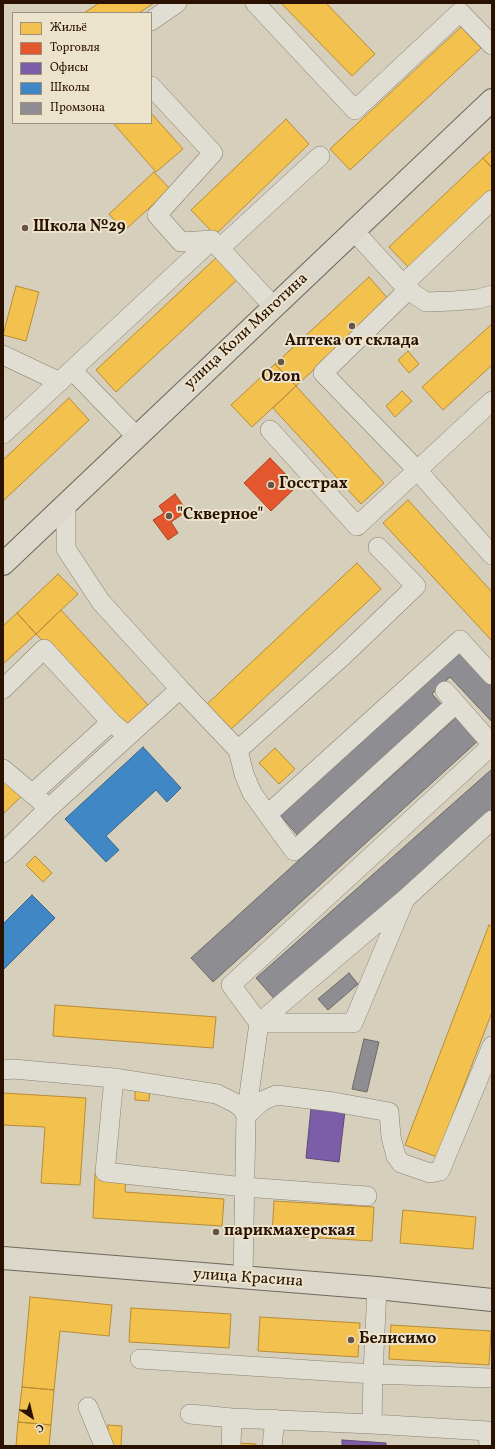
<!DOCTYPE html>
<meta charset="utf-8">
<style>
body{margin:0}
#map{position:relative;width:495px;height:1449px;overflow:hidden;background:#d6cfbc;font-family:Vollkorn,serif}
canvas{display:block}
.frame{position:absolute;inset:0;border:4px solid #2b1200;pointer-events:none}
.legend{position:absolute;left:12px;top:12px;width:140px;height:112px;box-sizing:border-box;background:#ece3cd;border:1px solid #9f8f7b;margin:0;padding:5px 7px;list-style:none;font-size:12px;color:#2b1200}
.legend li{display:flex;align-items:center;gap:8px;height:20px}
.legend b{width:20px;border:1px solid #9f8f7b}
.north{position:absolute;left:12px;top:1397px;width:40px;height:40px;-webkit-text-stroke:3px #ece3cd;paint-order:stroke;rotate:145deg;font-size:11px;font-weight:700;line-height:16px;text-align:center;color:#2b1200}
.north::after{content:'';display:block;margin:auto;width:14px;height:18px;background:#2b1200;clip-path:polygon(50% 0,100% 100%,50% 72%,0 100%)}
</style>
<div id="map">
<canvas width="495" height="1449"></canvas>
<div class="frame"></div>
<ul class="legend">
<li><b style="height:11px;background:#f2c14e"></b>Жильё</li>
<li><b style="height:11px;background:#e4572e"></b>Торговля</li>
<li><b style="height:11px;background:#7b5ea7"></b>Офисы</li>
<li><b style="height:11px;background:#3f88c5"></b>Школы</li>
<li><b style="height:11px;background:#8d8d92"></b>Промзона</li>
</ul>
<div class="north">С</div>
</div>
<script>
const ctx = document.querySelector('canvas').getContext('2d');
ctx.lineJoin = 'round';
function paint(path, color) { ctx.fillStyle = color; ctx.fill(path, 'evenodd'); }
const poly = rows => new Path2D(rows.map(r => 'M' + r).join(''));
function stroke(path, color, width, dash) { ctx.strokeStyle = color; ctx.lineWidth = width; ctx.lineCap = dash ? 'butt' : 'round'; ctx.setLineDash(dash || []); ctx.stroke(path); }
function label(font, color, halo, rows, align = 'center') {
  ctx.font = font + ' Vollkorn,serif'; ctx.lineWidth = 4; ctx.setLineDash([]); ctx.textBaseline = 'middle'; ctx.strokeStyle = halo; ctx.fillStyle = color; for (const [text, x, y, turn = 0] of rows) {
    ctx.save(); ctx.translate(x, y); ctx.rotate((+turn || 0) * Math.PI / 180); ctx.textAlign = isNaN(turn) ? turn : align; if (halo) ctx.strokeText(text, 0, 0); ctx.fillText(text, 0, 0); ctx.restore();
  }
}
const homes = poly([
 [99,3,154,3,139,13,84,13,99,3],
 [281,3,326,3,375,54,352,76,281,3],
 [461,27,481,48,350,170,330,149,461,27],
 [151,113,183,149,156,172,113,123,151,123,151,113],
 [286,119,309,144,215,235,191,210,286,119],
 [492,150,492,168,483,158,492,150],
 [483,158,492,168,492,194,411,270,389,247,483,158],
 [154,172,170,189,124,231,109,214,154,172],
 [218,256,239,278,116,392,96,370,218,256],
 [369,277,389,300,296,386,275,364,369,277],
 [16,286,39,292,26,341,3,335,16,286],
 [492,324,492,365,443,410,422,387,492,324],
 [408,351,419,364,409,373,398,360,408,351],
 [275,364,296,386,252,427,231,405,275,364],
 [296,386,384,483,361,504,273,408,296,386],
 [402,391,412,401,395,417,386,406,402,391],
 [69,398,89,420,3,501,3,460,69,398],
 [408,500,492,592,492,641,383,523,408,500],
 [357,563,381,589,228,732,205,706,357,563],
 [58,574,78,594,36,634,17,613,58,574],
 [61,610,148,705,124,728,36,634,61,610],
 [17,613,36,634,3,664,3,626,17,613],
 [275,748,295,769,279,784,259,763,275,748],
 [3,771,25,793,3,814,3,771],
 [35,856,52,873,43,882,26,865,35,856],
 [489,925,492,926,492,1012,437,1157,405,1145,489,925],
 [55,1005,216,1017,213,1048,53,1036,55,1005],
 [135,1089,150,1089,149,1101,135,1100,135,1089],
 [3,1093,86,1098,80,1185,41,1183,45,1127,3,1125,3,1093],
 [95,1174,126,1176,125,1192,224,1199,222,1226,93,1218,95,1174],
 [274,1201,374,1207,372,1241,272,1235,274,1201],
 [403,1210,476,1217,473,1249,400,1243,403,1210],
 [30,1297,112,1305,109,1336,60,1331,54,1390,22,1387,30,1297],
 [131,1308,231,1314,229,1348,129,1342,131,1308],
 [260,1317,360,1323,358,1357,258,1351,260,1317],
 [391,1325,491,1331,489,1365,389,1359,391,1325],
 [22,1387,54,1390,51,1425,18,1422,22,1387],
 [18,1422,51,1425,49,1446,16,1446,18,1422],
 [108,1425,122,1426,121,1446,107,1446,108,1425],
 [239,1443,256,1444,256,1446,239,1446,239,1443]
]);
paint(homes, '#f2c14e');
stroke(homes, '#b68c37', 1);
const shops = poly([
 [270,458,297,486,271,511,244,483,270,458],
 [175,494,187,511,171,522,178,533,168,540,153,520,164,513,159,506,175,494]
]);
paint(shops, '#e4572e');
stroke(shops, '#ac4220', 1);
const offices = poly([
 [311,1108,345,1111,339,1162,306,1158,311,1108],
 [342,1440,386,1443,386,1446,342,1446,342,1440]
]);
paint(offices, '#7b5ea7');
stroke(offices, '#634775', 1);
const schools = poly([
 [143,747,181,788,167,802,156,790,106,836,119,850,106,862,65,819,143,747],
 [32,895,55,918,3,970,3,924,32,895]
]);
paint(schools, '#3f88c5');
stroke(schools, '#39658a', 1);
const industry = poly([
 [461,646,492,680,492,722,450,677,432,694,442,705,300,838,279,814,461,646],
 [458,716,480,739,213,982,191,958,458,716],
 [492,769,492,811,277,1002,256,978,492,769],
 [349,973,358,984,328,1010,318,999,349,973],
 [364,1039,379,1042,367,1092,352,1089,364,1039]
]);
paint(industry, '#8d8d92');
stroke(industry, '#706866', 1);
const minor = poly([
 [255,3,355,110,460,12,492,45],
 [151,21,177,3],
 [151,86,213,153,157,215,181,242,212,240,274,307],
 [492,200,410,278,408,290,323,373,417,470,492,555],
 [354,231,408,290,426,302,453,301,478,299,492,295],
 [220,248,320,156],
 [3,355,60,382],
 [72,370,137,437],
 [270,430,357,526,492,401],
 [3,434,212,240],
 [66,504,66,549,101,602,180,689,238,750,343,656,416,586,378,547],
 [3,689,44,649,111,722,128,736,180,689],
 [445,691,460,708],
 [238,750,244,774,252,793,294,851,452,707,460,708,488,740,488,749,231,985,259,1023,246,1116],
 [3,769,49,808,3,853],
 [32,794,111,722],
 [49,808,128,736],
 [268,814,460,640,492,675],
 [405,899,353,1023,259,1023,405,899,492,820],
 [3,1070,13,1069,114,1078,105,1172,244,1187,367,1196],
 [114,1078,217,1094,235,1103,242,1108,246,1116],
 [243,1278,246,1116,262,1101,276,1095,334,1102,389,1112,391,1137,396,1156,401,1163,430,1173,440,1171,492,1046],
 [140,1359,373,1374,377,1288],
 [88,1407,104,1446],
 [190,1414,232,1418,372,1424,373,1374,491,1378],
 [372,1424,488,1431,489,1446],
 [231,1446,232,1418],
 [272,1446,275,1419]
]);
const major = poly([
 [3,564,492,100],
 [3,1258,377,1288,492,1300]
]);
stroke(minor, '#898174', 20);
stroke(major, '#70685c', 24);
stroke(minor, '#e0ddd3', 19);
stroke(major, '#dbd7cb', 22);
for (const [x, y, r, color] of [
 [25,228,4,"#675442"],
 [352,326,4,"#675442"],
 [281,362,4,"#675442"],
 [271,485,4,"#675442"],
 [169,516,4,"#675442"],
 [216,1232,4,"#675442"],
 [351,1340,4,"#675442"]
]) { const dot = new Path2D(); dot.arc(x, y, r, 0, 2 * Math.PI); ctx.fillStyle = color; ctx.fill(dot); stroke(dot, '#ece3cd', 1.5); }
label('bold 16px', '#2b1200', '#ece3cd', [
 ["Школа №29",33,228],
 ["Аптека от склада",352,342,"center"],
 ["Ozon",281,378,"center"],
 ["Госстрах",279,485],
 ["\"Скверное\"",177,516],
 ["парикмахерская",224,1232],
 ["Белисимо",359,1340]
], 'left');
label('16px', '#2b1200', '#ece3cd', [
 ["улица Коли Мяготина",247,332,-43],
 ["улица Красина",248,1279,4]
]);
</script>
